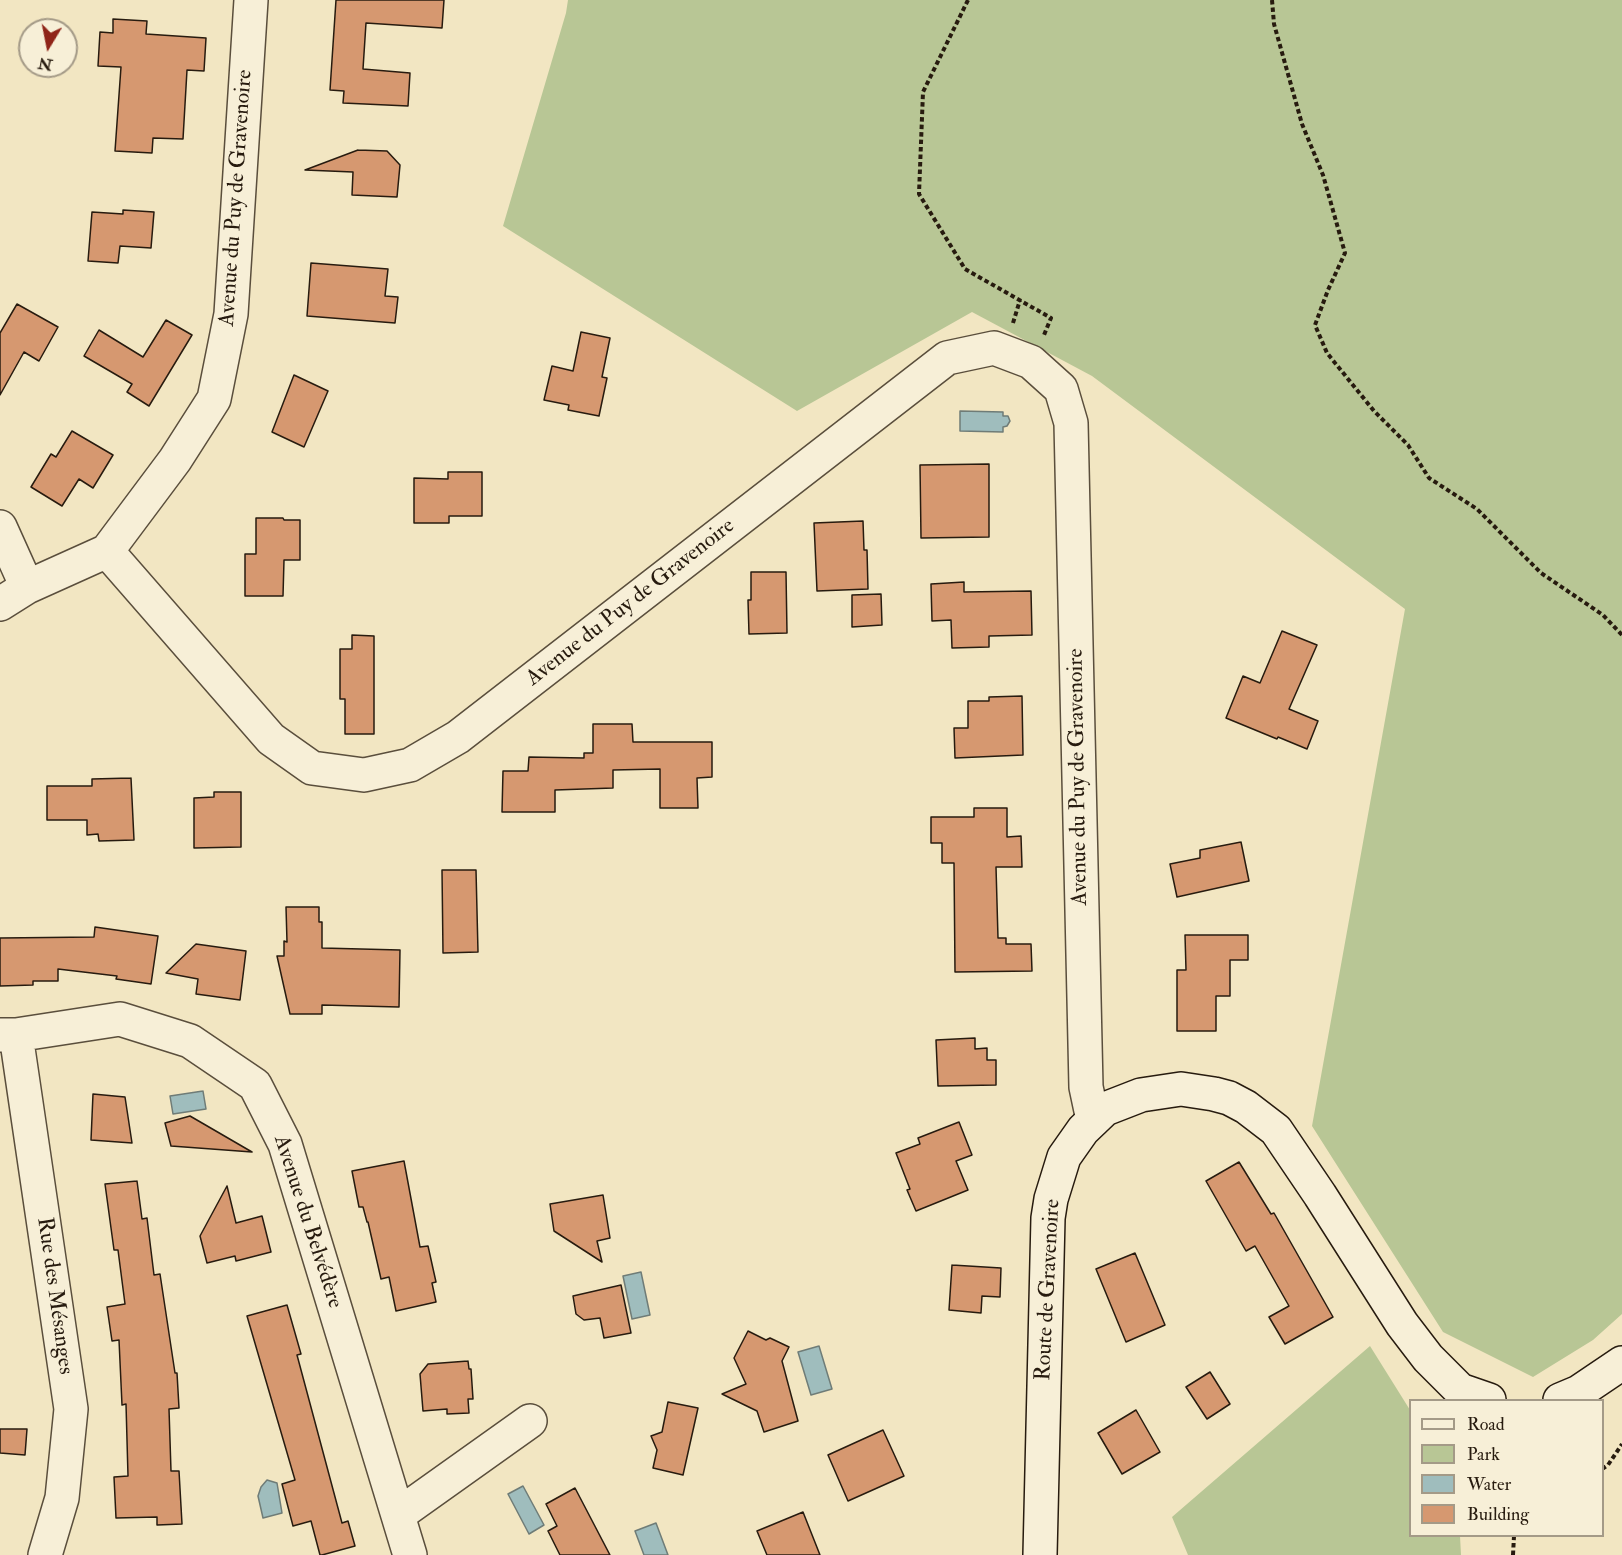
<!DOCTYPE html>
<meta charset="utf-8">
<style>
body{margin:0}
#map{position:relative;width:1622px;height:1555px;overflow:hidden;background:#f2e6c2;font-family:"IM FELL Double Pica",serif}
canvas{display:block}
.legend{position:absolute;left:1409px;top:1399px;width:195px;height:138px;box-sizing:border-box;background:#f7efd7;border:2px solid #a49a87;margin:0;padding:8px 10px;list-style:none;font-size:18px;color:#271b0f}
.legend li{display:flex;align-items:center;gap:12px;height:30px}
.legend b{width:30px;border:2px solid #a49a87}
.north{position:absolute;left:18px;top:18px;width:60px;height:60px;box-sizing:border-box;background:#f7efd7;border:2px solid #a49a87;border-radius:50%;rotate:190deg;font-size:16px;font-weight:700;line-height:24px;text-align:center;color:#271b0f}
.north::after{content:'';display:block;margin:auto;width:21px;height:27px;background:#8f2418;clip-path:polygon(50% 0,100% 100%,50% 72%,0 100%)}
</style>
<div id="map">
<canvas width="1622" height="1555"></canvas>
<ul class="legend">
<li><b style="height:8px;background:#f7efd7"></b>Road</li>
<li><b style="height:16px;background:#b8c695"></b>Park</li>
<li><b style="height:16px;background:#9fbdbd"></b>Water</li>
<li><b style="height:16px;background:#d69870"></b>Building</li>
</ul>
<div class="north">N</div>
</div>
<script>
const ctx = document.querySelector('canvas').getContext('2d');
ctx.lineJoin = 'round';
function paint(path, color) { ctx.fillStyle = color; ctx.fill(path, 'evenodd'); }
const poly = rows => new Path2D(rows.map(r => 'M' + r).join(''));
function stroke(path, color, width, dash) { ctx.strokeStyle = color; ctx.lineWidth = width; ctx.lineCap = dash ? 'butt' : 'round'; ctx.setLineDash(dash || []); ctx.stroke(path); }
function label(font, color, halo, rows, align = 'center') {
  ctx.font = font + ' "IM FELL Double Pica",serif'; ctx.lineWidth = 4.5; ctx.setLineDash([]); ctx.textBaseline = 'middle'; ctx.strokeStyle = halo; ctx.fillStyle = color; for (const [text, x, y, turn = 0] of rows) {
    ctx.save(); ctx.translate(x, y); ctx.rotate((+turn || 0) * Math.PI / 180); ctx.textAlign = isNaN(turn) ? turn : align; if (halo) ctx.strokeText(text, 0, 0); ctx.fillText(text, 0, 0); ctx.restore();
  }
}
paint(poly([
 [568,0,1622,0,1622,1314,1593,1340,1533,1377,1443,1332,1312,1126,1405,609,1092,376,972,312,797,411,503,226,566,13],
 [1370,1346,1410,1410,1410,1536,1460,1536,1461,1555,1188,1555,1172,1517]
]), '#b8c695');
const water = poly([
 [960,411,1003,412,1003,416,1008,416,1010,421,1007,426,1003,427,1003,432,960,431,960,411],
 [203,1091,206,1109,173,1114,170,1096,203,1091],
 [641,1272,650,1315,632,1319,623,1276,641,1272],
 [819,1346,832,1389,811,1395,798,1352,819,1346],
 [267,1480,277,1483,282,1513,263,1518,258,1496,261,1487,267,1480],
 [523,1486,544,1525,529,1534,508,1494,523,1486],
 [656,1523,668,1555,644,1555,635,1531,656,1523]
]);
paint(water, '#9fbdbd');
stroke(water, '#6f7c77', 1.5);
const building = poly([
 [336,0,444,0,442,28,366,23,363,69,410,73,408,106,343,103,344,91,330,90,336,0],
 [113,19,147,21,146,34,206,38,204,71,187,70,183,139,153,138,152,153,115,151,121,67,98,66,100,32,113,33,113,19],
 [358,150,387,151,400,165,397,197,352,195,353,172,305,170,358,150],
 [123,210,154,212,151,248,120,246,118,263,88,261,92,212,123,214,123,210],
 [311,263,388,269,385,296,398,297,395,323,307,316,311,263],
 [17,304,58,327,39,361,24,352,0,395,0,333,17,304],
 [166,320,192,335,149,406,127,392,132,384,84,356,99,330,143,357,166,320],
 [581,332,610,338,602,377,607,378,599,416,568,410,569,405,544,400,552,366,573,371,581,332],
 [294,375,328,391,304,447,272,432,294,375],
 [72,431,113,455,93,488,79,479,62,506,31,487,51,454,56,457,72,431],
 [989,464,989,537,921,538,920,465,989,464],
 [448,472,482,472,482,516,449,516,449,523,414,523,414,478,448,479,448,472],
 [256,518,283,518,284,520,300,520,300,560,284,560,283,596,245,596,245,554,256,554,256,518],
 [863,521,864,550,867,550,868,589,817,591,814,523,863,521],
 [751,572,786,572,787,633,749,634,748,600,751,600,751,572],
 [964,582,964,592,1031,591,1032,635,989,636,989,647,952,648,951,620,932,621,931,584,964,582],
 [881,594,882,625,852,627,852,595,881,594],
 [1282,631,1317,645,1289,709,1318,721,1307,749,1278,737,1277,739,1226,718,1243,676,1260,683,1282,631],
 [352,635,374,636,374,734,345,734,345,699,340,699,340,649,352,649,352,635],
 [1022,696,1023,755,955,758,954,728,968,728,968,701,989,701,989,697,1022,696],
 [593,724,632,724,633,742,712,742,712,777,697,778,698,808,660,808,660,769,613,770,613,788,555,790,555,812,502,812,503,771,528,771,529,757,584,758,584,753,593,753,593,724],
 [131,778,134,840,99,841,98,834,87,835,87,820,47,820,47,786,92,786,92,779,131,778],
 [214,792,241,792,241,847,194,848,194,798,214,797,214,792],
 [974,808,1007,808,1007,837,1021,836,1022,867,996,867,998,938,1006,938,1006,944,1031,944,1032,971,955,972,954,863,942,863,942,843,931,843,931,817,974,817,974,808],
 [1241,842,1249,881,1177,897,1170,864,1200,858,1200,850,1241,842],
 [442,870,476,870,478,952,443,953,442,870],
 [286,907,319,907,319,922,322,922,322,948,400,950,399,1007,322,1005,322,1014,290,1014,277,956,284,956,284,941,287,942,286,907],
 [95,927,158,936,151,984,116,979,117,976,58,969,58,981,33,981,33,985,0,986,0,938,94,937,95,927],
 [1185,935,1248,935,1248,960,1230,960,1230,996,1216,996,1216,1031,1177,1031,1177,970,1186,970,1185,935],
 [196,944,246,951,240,1000,196,994,198,979,166,973,196,944],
 [975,1038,975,1049,987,1048,987,1060,996,1060,996,1085,938,1086,936,1040,975,1038],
 [93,1094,125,1097,132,1143,91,1140,93,1094],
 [190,1116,252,1152,171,1146,165,1123,190,1116],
 [959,1122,972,1155,956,1161,968,1190,916,1211,907,1190,910,1189,896,1153,920,1144,918,1138,959,1122],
 [404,1161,420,1247,428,1246,436,1282,432,1283,436,1302,396,1311,389,1277,381,1279,368,1222,367,1222,363,1207,359,1207,352,1171,404,1161],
 [1239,1162,1271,1214,1274,1213,1333,1317,1285,1344,1269,1317,1289,1306,1255,1246,1246,1251,1206,1181,1239,1162],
 [137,1181,142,1219,147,1218,154,1275,160,1274,175,1373,177,1373,179,1408,169,1409,171,1471,179,1471,182,1524,157,1525,157,1517,116,1518,114,1477,128,1476,126,1404,122,1405,119,1340,112,1341,107,1307,125,1304,118,1250,114,1250,105,1184,137,1181],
 [227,1186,236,1223,262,1216,271,1252,236,1261,235,1256,207,1263,200,1236,227,1186],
 [603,1195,610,1238,597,1241,602,1262,554,1231,550,1204,603,1195],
 [1135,1253,1165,1325,1126,1342,1096,1269,1135,1253],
 [952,1265,1001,1268,1000,1297,982,1296,981,1313,949,1310,952,1265],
 [621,1285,631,1333,604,1338,600,1318,584,1320,576,1314,573,1296,621,1285],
 [287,1305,301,1354,297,1355,342,1523,348,1521,355,1546,322,1555,320,1555,311,1521,293,1526,282,1484,295,1480,247,1316,287,1305],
 [748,1331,766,1340,770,1338,789,1347,782,1361,798,1421,764,1432,757,1411,722,1394,746,1384,734,1358,748,1331],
 [468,1361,469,1369,471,1369,473,1399,468,1399,469,1413,447,1414,447,1409,423,1411,420,1374,428,1364,468,1361],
 [1210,1372,1230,1404,1207,1419,1186,1387,1210,1372],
 [668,1402,698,1408,683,1475,653,1468,657,1450,651,1436,662,1432,668,1402],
 [1136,1410,1160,1452,1122,1474,1098,1433,1136,1410],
 [0,1429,27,1429,25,1455,0,1453,0,1429],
 [883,1430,904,1476,848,1501,828,1455,883,1430],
 [575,1488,610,1555,560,1555,548,1531,557,1526,546,1504,575,1488],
 [803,1512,820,1555,767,1555,757,1531,803,1512]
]);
paint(building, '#d69870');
stroke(building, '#271b0f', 1.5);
const street = poly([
 [0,527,27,587],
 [107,551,271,739,312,768,364,775,410,765,458,737,947,358,994,348,1031,362,1061,389,1071,423,1086,1087,1093,1120],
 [0,604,27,587,107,551,175,460,214,399,231,314,251,0],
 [0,1035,16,1035,120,1019,190,1041,255,1085,285,1144,410,1555],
 [16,1035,71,1409,62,1498,45,1555],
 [398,1515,530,1421]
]);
const secondary = poly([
 [1560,1400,1579,1392,1622,1363],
 [1040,1555,1048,1218,1051,1199,1064,1157,1083,1130,1105,1109,1141,1095,1181,1089,1214,1094,1229,1098,1246,1107,1276,1130,1320,1195,1402,1324,1428,1358,1460,1390,1489,1400]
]);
stroke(street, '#5a4e3c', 36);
stroke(secondary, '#271b0f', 36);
stroke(poly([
 [968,0,923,92,919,194,965,269,1051,318,1044,335],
 [1272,0,1274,24,1302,124,1323,175,1345,253,1328,290,1315,325,1327,353,1374,411,1408,445,1429,478,1477,509,1541,573,1603,615,1622,635],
 [1013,323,1020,300],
 [1602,1469,1608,1465,1622,1444],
 [1513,1555,1514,1536]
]), '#271b0f', 4, [4.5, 3]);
stroke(street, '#f7efd7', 33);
stroke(secondary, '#f7efd7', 33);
label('22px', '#271b0f', '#f7efd7', [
 ["Avenue du Puy de Gravenoire",237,198,-86],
 ["Avenue du Puy de Gravenoire",631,603,-38],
 ["Avenue du Puy de Gravenoire",1079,777,-91],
 ["Avenue du Belvédère",307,1222,72],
 ["Route de Gravenoire",1049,1290,-87],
 ["Rue des Mésanges",54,1296,82]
]);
</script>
